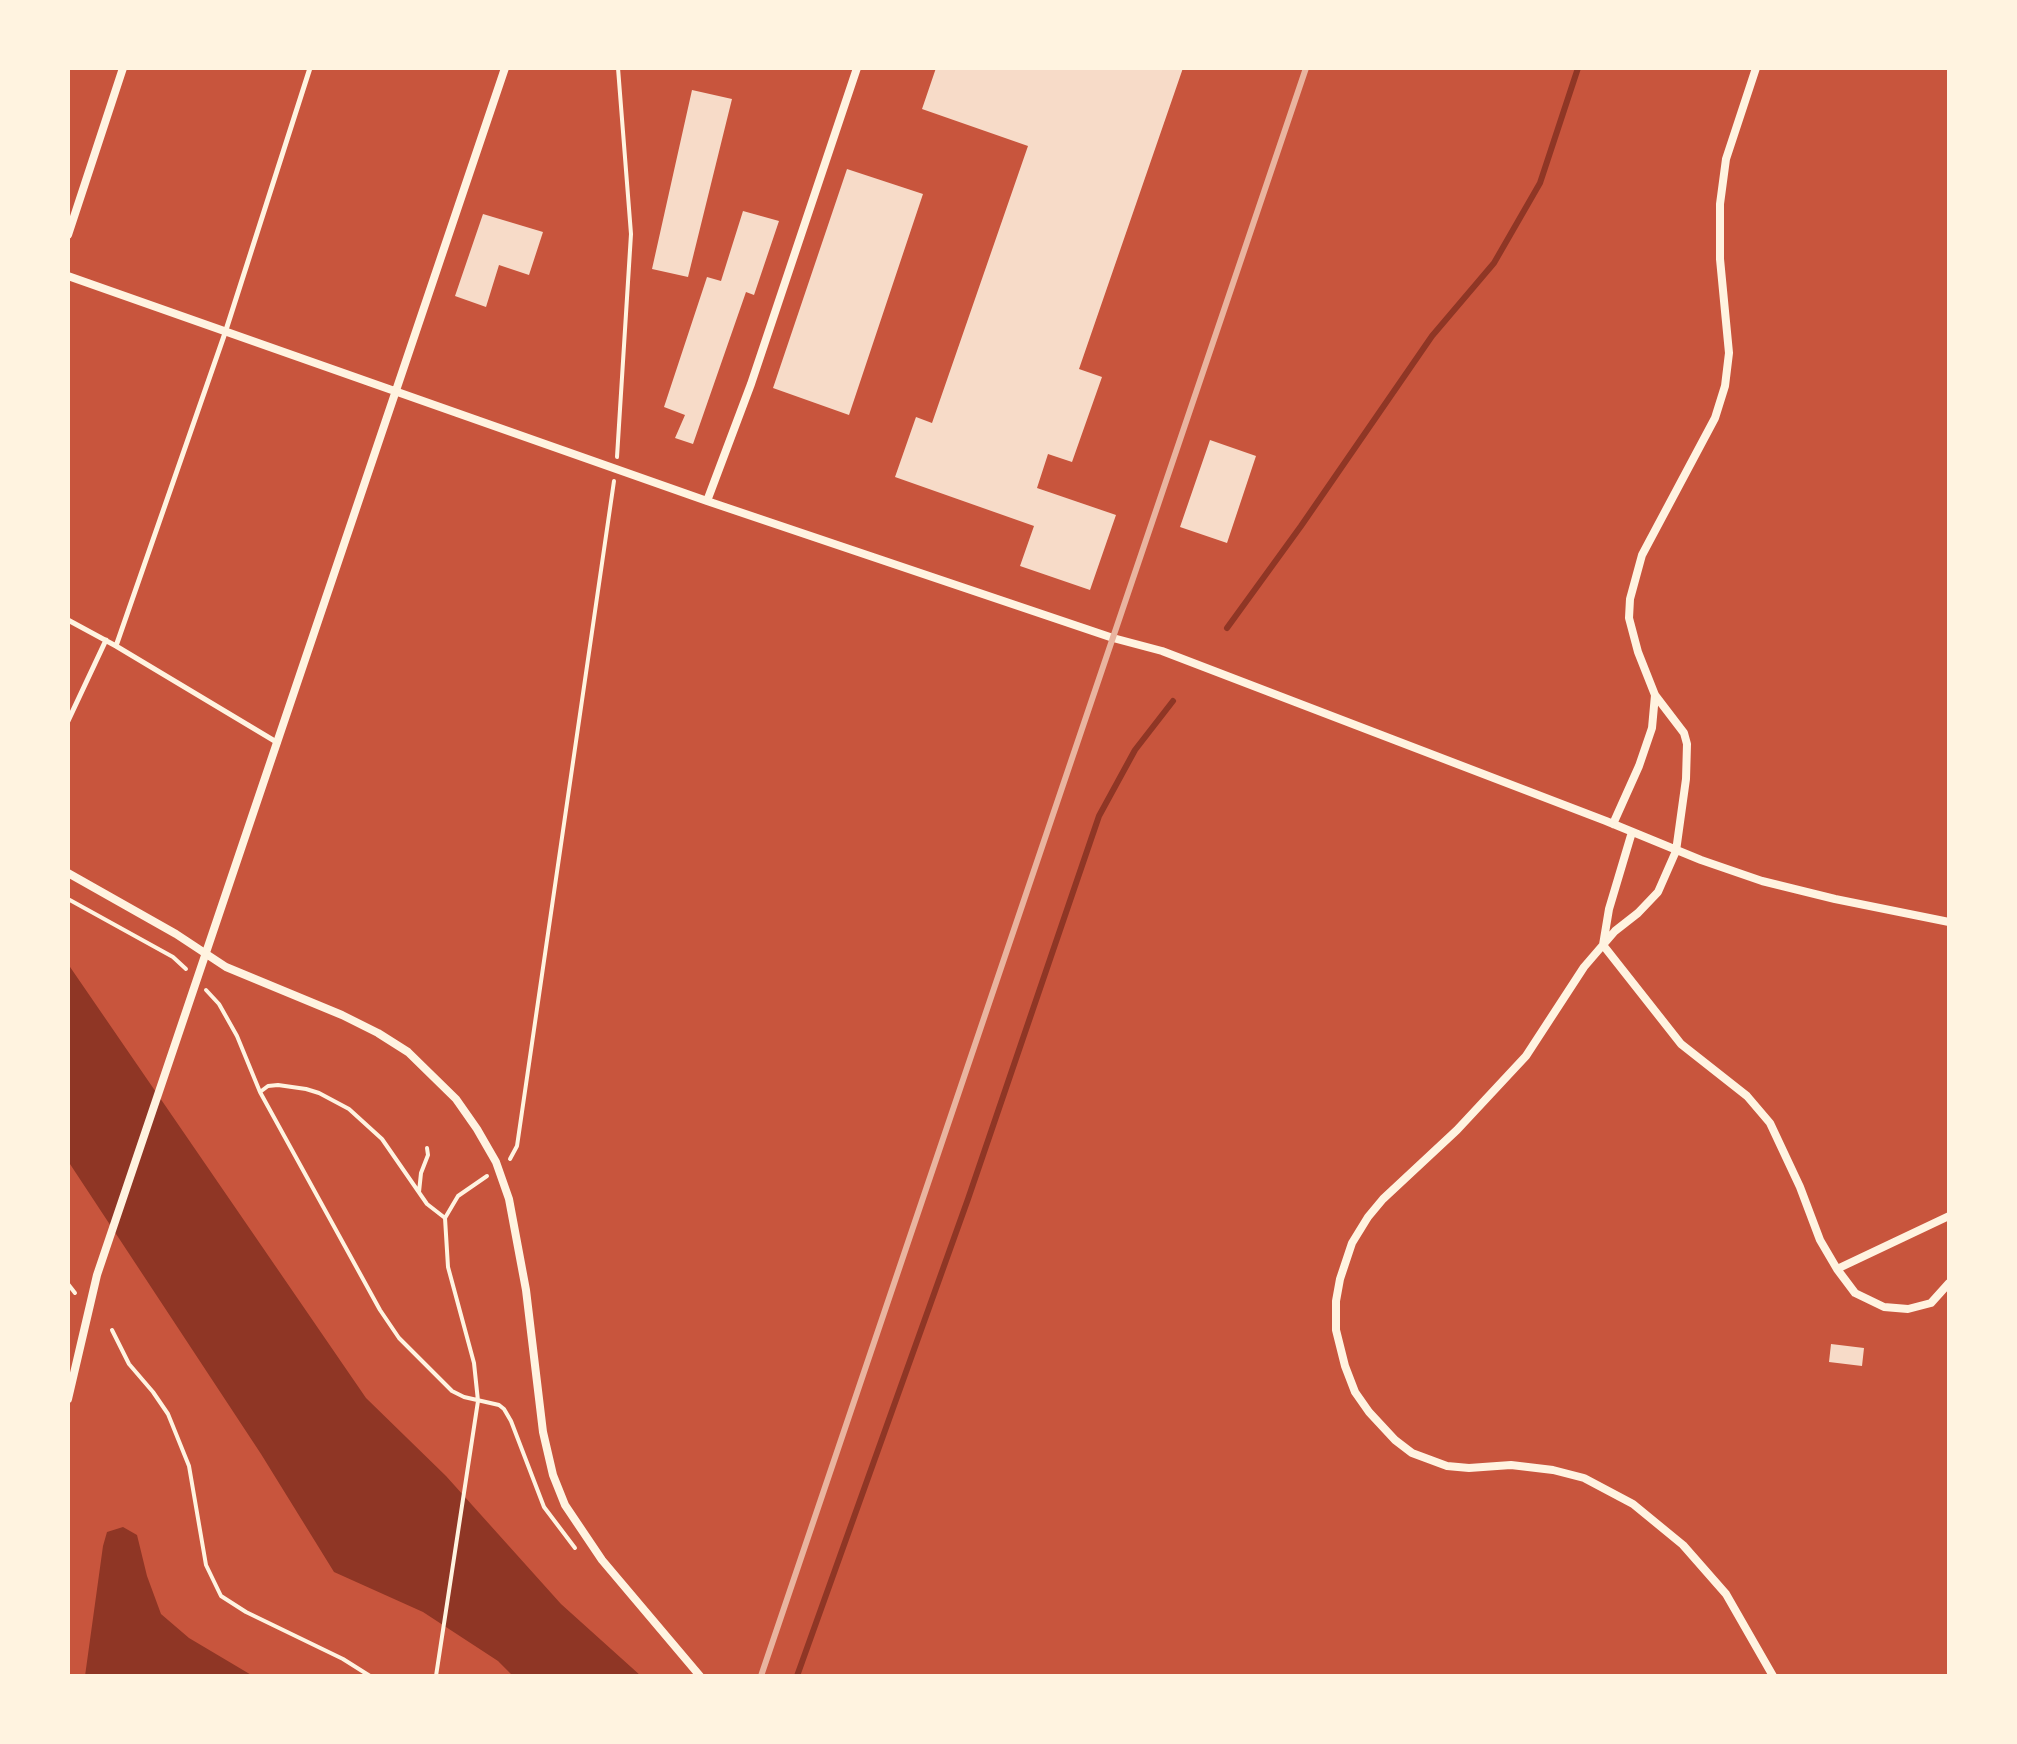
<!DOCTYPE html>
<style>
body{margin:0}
#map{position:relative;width:2017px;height:1744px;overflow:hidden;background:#c8553d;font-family:"Asap Condensed",sans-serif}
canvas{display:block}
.frame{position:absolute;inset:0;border:70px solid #fff3e0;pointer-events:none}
</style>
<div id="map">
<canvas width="2017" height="1744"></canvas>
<div class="frame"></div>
</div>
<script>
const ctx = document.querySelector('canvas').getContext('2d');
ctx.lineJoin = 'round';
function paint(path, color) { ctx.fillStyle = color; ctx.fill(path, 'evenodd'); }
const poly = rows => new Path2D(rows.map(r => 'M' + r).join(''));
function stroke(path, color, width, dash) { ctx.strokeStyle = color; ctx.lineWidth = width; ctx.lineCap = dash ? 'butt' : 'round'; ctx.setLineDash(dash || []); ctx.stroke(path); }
paint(poly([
 [68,964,366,1398,446,1476,561,1604,641,1676,513,1676,498,1661,423,1612,334,1572,261,1454,68,1161],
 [123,1527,137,1535,147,1576,161,1614,189,1638,253,1676,85,1676,103,1546,107,1532]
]), '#8f3625');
stroke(poly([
 [1227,628,1301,526,1432,336,1494,263,1540,183,1578,68],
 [797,1676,968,1199,1099,816,1135,750,1173,701]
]), '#8f3625', 6);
paint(poly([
 [936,68,1183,68,1079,369,1102,377,1072,462,1048,454,1037,488,1116,515,1090,590,1020,566,1034,526,895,477,916,417,932,423,1028,146,922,109],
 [692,90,732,99,688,277,652,269],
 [847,169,923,194,849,415,773,388],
 [743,211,779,221,754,295,746,292,693,444,675,438,685,415,664,407,707,277,721,281],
 [483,214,543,232,529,275,499,265,486,307,455,296],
 [1210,440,1256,456,1227,543,1180,527],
 [1831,1344,1864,1348,1862,1366,1829,1362]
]), '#f7dbc8');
stroke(poly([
 [617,457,631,234,618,68],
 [68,899,173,957,186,969],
 [206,990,219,1004,237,1036,260,1092,380,1310,399,1338,452,1391,464,1397,499,1405,504,1409,511,1421,544,1507,575,1548],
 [260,1092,268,1086,278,1085,306,1089,319,1093,349,1109,382,1139,427,1204,445,1218],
 [510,1159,517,1146,614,481],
 [419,1192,421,1173,428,1155,427,1148],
 [68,1284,75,1293],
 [112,1330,129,1364,153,1392,168,1414,189,1466,206,1565,221,1596,246,1612,343,1659,370,1676],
 [436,1676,478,1401,474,1363,448,1267,445,1218,458,1196,487,1176]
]), '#fff3e0', 4);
stroke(poly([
 [68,620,116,646,278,743],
 [116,646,225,333,310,68],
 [68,721,106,640]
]), '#fff3e0', 5);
stroke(poly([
 [1756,68,1726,159,1720,204,1720,259,1729,353,1725,386,1715,418,1642,555,1630,599,1629,618,1638,652,1655,695,1684,733,1687,744,1686,779,1676,851,1658,892,1638,913,1615,931,1584,967,1526,1056,1457,1130,1383,1199,1368,1217,1352,1243,1340,1279,1336,1301,1336,1330,1345,1366,1355,1392,1369,1412,1395,1440,1412,1453,1447,1466,1469,1468,1511,1465,1553,1470,1584,1478,1633,1504,1683,1545,1726,1594,1773,1676],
 [68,235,123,68],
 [68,276,707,501,1113,638,1162,651,1606,821,1701,860,1762,881,1835,899,1949,922],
 [707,501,751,384,857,68],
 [1613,824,1639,766,1652,728,1655,695],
 [1632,832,1609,909,1603,945,1681,1044,1747,1096,1770,1123,1800,1187,1820,1240,1837,1269,1855,1293,1884,1307,1908,1309,1931,1303,1949,1283],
 [68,873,176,934,226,967,342,1015,378,1033,408,1052,456,1099,477,1129,496,1162,509,1199,526,1290,543,1432,553,1475,565,1505,602,1560,700,1676],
 [1837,1269,1949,1216],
 [68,1399,97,1275,505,68]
]), '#fff3e0', 8);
stroke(poly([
 [761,1676,1306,68]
]), '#e9b49f', 6);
</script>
